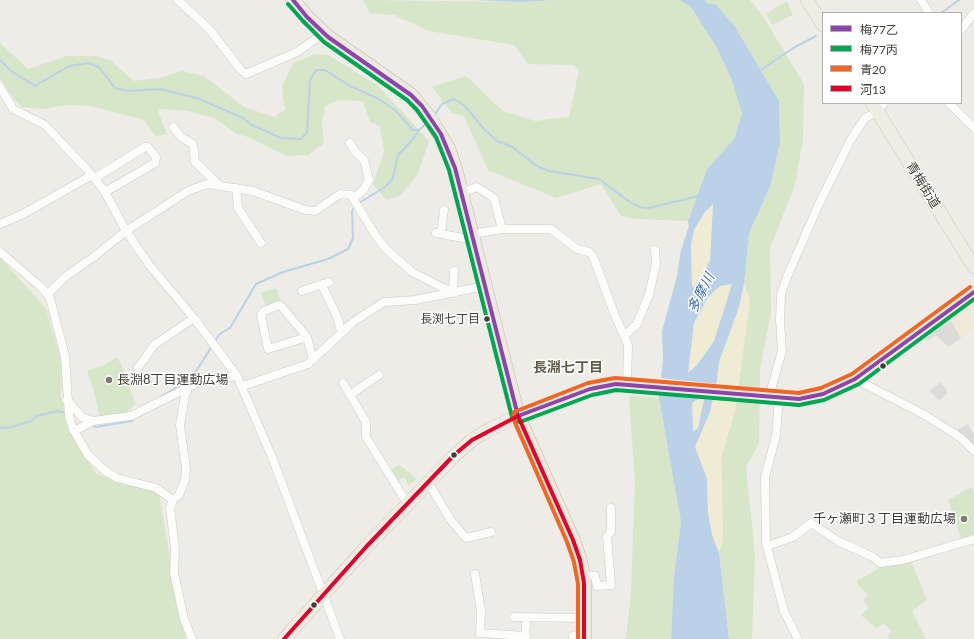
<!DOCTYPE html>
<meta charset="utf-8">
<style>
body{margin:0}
#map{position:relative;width:974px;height:639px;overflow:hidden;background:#edece7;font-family:Lato,"Noto Sans JP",sans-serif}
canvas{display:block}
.legend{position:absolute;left:822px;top:12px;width:140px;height:92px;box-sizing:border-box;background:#fff;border:1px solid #b3b2ae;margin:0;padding:5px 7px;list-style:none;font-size:12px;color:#413e34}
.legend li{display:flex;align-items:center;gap:8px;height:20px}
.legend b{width:20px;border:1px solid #b3b2ae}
</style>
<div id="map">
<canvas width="974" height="639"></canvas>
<ul class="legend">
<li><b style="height:5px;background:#8e44ad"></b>梅77乙</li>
<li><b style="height:5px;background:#00a651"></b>梅77丙</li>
<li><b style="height:5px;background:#f26522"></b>青20</li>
<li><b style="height:5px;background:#e4002b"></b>河13</li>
</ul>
</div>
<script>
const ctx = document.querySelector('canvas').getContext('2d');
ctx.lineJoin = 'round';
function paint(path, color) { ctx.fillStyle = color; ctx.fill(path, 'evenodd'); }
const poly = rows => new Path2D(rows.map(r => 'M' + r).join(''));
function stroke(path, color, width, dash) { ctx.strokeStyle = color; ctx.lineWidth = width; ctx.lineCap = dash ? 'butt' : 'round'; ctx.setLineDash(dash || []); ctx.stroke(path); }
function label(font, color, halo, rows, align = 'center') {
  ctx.font = font + ' Lato,"Noto Sans JP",sans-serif'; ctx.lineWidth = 3; ctx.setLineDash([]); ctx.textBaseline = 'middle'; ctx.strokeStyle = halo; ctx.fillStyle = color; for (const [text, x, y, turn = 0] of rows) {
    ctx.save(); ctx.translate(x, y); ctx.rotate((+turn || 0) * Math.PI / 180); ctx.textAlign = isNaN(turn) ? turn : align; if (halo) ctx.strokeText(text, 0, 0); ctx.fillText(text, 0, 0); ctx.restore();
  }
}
paint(poly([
 [973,303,974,304,974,330,961,338,950,319]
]), '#efe9da');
paint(poly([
 [363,0,520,2,555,0,679,0,691,7,717,48,732,81,742,114,734,139,707,169,688,221,636,219,621,216,601,184,556,198,488,170,464,116,452,113,432,87,466,76,503,111,535,121,569,117,579,70,573,65,528,64,514,45,429,31,394,15,370,13],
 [704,0,750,0,762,15,804,84,803,139,795,185,770,248,771,312,760,370,759,443,746,467,755,555,752,639,729,639,719,552,723,540,721,458,735,411,750,300,744,284,749,232,771,184,780,143,779,102,734,25,715,4,708,4],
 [787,1,793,15,772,25,766,13],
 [0,43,28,69,67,56,95,56,110,60,134,81,160,78,182,71,204,76,244,107,274,117,285,110,282,87,293,63,315,54,328,55,377,85,429,141,418,174,401,195,387,200,373,185,384,151,380,126,370,122,363,101,339,100,325,106,322,124,324,143,308,155,287,156,248,137,237,134,214,118,187,111,159,109,159,114,167,134,156,136,144,120,91,106,68,105,43,109,22,107,14,99,0,78],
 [0,257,46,309,62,364,61,397,70,432,96,474,159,493,177,601,186,639,0,639],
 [276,288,281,301,266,307,261,293],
 [117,357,126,374,130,391,136,404,121,416,100,418,93,387,87,371,104,365],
 [629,396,659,398,681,522,674,576,671,639,626,639,631,592,635,483],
 [399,465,405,469,416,479,409,486,404,477,397,481,390,470],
 [972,487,974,493,974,537,961,539,948,500],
 [911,561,927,600,912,611,926,639,890,639,887,636,892,631,883,623,877,629,861,615,869,608,863,600,868,595,857,584,857,581,881,567]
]), '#d7e5c9');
paint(poly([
 [713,204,710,260,703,276,691,289,691,244,694,230,705,212],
 [732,284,714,341,697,365,688,373,694,323,708,297,720,286],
 [744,284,750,300,735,411,721,458,723,540,719,552,713,538,708,514,707,479,695,447,710,412,717,380,719,362,739,307],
 [705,395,698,428,693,433,692,402]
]), '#efecd3');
paint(poly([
 [950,319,961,338,949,347,935,335,929,341,925,338],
 [939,383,942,384,947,390,947,394,939,400,929,391],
 [968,424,973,433,974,433,974,449,958,433,958,429]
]), '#dcdbd7');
paint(poly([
 [472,0,555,0,520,2],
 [679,0,704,0,708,4,715,4,734,25,779,101,780,143,771,184,749,233,744,284,739,307,719,362,717,380,710,412,695,447,707,479,708,514,713,538,719,553,729,639,671,639,674,576,681,522,659,398,663,359,662,331,677,276,681,250,689,226,688,221,707,169,734,139,742,114,732,81,717,48,691,7],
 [713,204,710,260,703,276,692,288,691,244,694,230,705,212],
 [732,284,714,341,697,365,688,373,694,323,708,297,720,286],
 [705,395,698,428,693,432,692,403]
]), '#bbd1e7');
paint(poly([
 [659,378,718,384,715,400,657,395]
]), '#edece7');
stroke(poly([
 [941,13,959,0],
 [0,60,11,71,35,86,69,66,88,63,99,67,115,88,128,91,160,89,197,98,243,118,252,125,281,138,301,139,307,132,310,80,316,70,325,70,350,86,379,99,395,110,413,130,419,130,427,123],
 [759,71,795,47,816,36],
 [434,116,442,104,454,99,464,105,484,129,497,141,512,147,537,166,549,171,599,179,630,202,639,207,648,208,699,196],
 [359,203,385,187,393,178,398,155,414,138,419,130],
 [214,342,220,334,230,328,256,284,283,272,328,259,348,249,353,238,352,211,355,207],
 [162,396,191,379,212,346],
 [143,407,151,402],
 [91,424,95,427,114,424,132,421,134,418],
 [0,428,12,427,31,421,37,416,57,411,67,413]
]), '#bbd1e7', 2);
const minor = poly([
 [178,0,210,30,241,70,246,74,297,52,324,33],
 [921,0,929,13],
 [961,30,974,13],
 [0,87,13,109,45,125,92,175,105,192,126,231,150,266,194,318,237,376,272,457,340,639],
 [949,103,974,128],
 [173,127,181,137,193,144,195,162,219,185],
 [350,143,355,152,364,160,369,180,364,189,354,198],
 [95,178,145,147,148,147,156,157,155,163,105,192],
 [236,188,238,208,261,243],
 [461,193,477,187,494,198,502,229],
 [0,224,23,214,92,175],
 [436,233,474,240],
 [441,233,444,210],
 [472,234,502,229,551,229,577,249,589,252,593,256,614,313,628,345,627,384],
 [0,252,41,287,50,298,65,356,69,417,73,429,88,455,104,470,117,478,156,488,173,500],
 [322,285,338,319,341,332],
 [302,291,329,282],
 [48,294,65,277,95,256,126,231,188,191,207,184,253,191,305,210,315,211,340,194,351,195,376,236,386,249,412,272,453,293,454,271],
 [624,336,637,324,649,295,656,264,655,250],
 [307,337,268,349,261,315,264,311,279,305,282,307,307,337,313,360],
 [138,368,154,345,194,318],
 [855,379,925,415,961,438,974,451],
 [343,383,366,422,366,437,407,503],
 [243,386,308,364,353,322,384,302,415,300,485,286],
 [189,387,185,395,180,425,186,469,185,480,179,495,173,500,170,508,175,548,174,573,184,619,192,639],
 [351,394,379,375],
 [769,397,782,351,780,321,781,294,787,277,818,206,850,141,865,118,877,112,884,103],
 [779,398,776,436,765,477,766,543,784,611,798,639],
 [67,400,82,417,93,421],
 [74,431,93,421,131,416,199,382,237,376],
 [428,482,450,519,466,538,491,532],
 [767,546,793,537,811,523,838,541,873,557,880,563,903,560,974,539],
 [475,574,481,611,480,633,526,636],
 [583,575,595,576,597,586,611,585,607,536,611,532,611,508],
 [514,617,584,618],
 [525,639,526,624],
 [573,639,573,636,584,633]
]);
const primary = poly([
 [807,0,823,25],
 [872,103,974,267],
 [284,639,366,547,453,457,472,440,490,429,518,416,571,396,604,385,627,384,792,399,823,394,855,379,974,292]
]);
const trunk = poly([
 [293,0,307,17,328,37,411,95,429,117,448,148,455,168,518,416,573,540,580,560,584,583,584,639]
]);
stroke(minor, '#cbcac5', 9);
stroke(primary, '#cdc9b6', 14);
stroke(trunk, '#c2baa5', 15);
stroke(minor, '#fcfcfb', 8);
stroke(primary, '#efede3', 13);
stroke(trunk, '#ece9de', 14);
stroke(poly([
 [293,0,307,17,328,37,411,95,422,106,441,134,455,168,518,416],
 [518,416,590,389,616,384,799,399,823,394,855,379,974,292]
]), '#8e44ad', 4);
stroke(poly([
 [288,4,303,21,324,42,407,100,417,110,436,137,449,170,512,417,515,421,520,422,592,395,616,390,799,405,824,400,859,384,974,299]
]), '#00a651', 4);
stroke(poly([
 [578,639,578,584,574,562,567,542,513,418,514,412,588,383,615,378,799,393,821,388,852,374,970,287]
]), '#f26522', 4);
stroke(poly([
 [284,639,366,547,454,455,472,440,518,416,573,540,580,560,584,583,584,639]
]), '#e4002b', 4);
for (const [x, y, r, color] of [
 [487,319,3.5,"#413e34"],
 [883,366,3.5,"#413e34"],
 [109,380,4,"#7d7b73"],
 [454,455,3.5,"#413e34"],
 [964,519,4,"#7d7b73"],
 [314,605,3.5,"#413e34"]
]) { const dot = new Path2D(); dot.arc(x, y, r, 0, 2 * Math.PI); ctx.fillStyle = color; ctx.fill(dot); stroke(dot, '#fff', 1.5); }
label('12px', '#413e34', '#fff', [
 ["長渕七丁目",480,319]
], 'right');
label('13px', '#413e34', '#fff', [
 ["青梅街道",923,185,58]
]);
label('13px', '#413e34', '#fff', [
 ["長淵8丁目運動広場",117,380],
 ["千ヶ瀬町３丁目運動広場",956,519,"right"]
], 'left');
label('italic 14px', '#3a6aa0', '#fff', [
 ["多摩川",701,293,-63]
]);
label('bold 14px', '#635c4d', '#fff', [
 ["長淵七丁目",568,367]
]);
</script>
